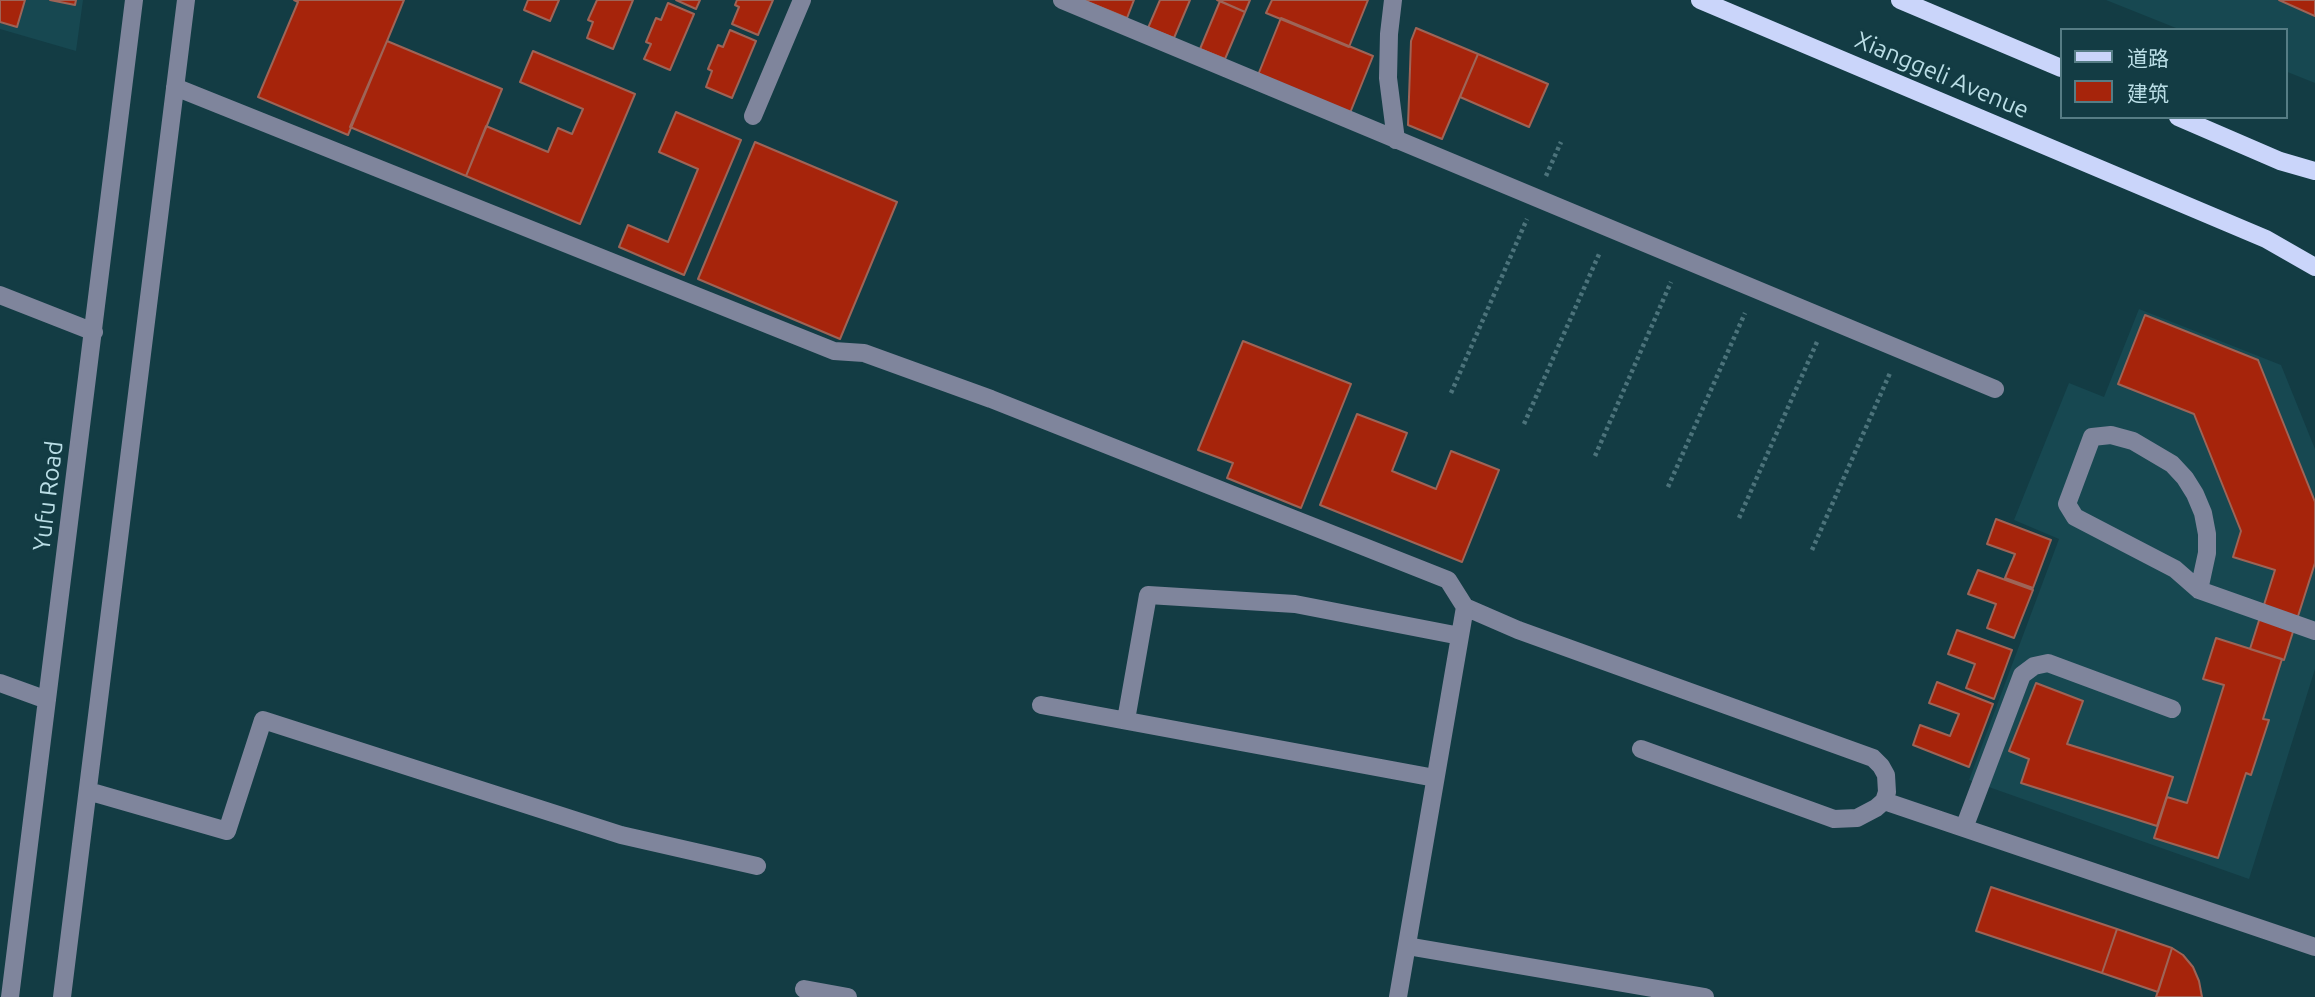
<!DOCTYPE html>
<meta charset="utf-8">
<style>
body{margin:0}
#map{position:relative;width:2315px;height:997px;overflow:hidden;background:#133c44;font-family:Ubuntu,"Noto Sans SC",sans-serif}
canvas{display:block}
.legend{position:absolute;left:2060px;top:28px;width:228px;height:91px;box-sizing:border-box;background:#133c44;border:2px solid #567d85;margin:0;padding:9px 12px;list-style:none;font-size:21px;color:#badee6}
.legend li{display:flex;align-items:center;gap:14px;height:35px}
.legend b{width:35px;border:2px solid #567d85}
</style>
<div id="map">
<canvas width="2315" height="997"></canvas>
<ul class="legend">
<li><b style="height:9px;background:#cad5fa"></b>道路</li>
<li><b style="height:19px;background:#a6240b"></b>建筑</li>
</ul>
</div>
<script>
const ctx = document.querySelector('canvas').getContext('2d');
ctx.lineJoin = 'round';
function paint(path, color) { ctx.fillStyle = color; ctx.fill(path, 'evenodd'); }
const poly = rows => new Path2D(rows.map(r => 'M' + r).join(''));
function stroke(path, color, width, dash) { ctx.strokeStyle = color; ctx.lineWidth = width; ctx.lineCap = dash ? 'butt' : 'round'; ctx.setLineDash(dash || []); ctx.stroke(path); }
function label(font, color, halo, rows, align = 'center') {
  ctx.font = font + ' Ubuntu,sans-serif'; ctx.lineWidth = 6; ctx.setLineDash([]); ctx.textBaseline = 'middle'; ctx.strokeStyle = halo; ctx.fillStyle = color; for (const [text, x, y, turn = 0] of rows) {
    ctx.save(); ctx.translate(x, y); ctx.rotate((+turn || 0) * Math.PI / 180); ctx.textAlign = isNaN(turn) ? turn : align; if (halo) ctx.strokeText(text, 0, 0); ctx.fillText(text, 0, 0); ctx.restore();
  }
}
paint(poly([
 [0,0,83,0,76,51,0,29],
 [2106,0,2315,0,2315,83,2285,71,2285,30,2181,30],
 [2139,309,2281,365,2315,449,2315,669,2249,879,1969,780,2059,539,2014,520,2069,383,2104,397]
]), '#174851');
const building = poly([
 [0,0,25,0,17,27,0,22,0,0],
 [50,0,76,0,75,5,50,0],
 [294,0,404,0,348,135,258,97,298,2,294,0],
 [528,0,559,0,550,21,524,10,528,0],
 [597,0,633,0,613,49,587,38,593,22,588,20,597,0],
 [676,0,700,0,696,9,676,0],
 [737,0,773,0,758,35,732,24,739,7,735,5,737,0],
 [1083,0,1134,0,1127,18,1083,0],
 [1160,0,1190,0,1174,38,1148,28,1160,0],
 [1217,0,1250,0,1245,12,1217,0],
 [1272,0,1368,0,1349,47,1266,13,1272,0],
 [2279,0,2315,0,2315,16,2279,0],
 [1220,1,1245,12,1225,59,1200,49,1220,1],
 [668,3,694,14,670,70,644,59,651,44,646,42,656,18,661,20,668,3],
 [1281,18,1373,56,1350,113,1258,75,1281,18],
 [1416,28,1478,54,1442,139,1408,125,1411,41,1416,28],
 [730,30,756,41,732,98,706,87,712,71,708,69,718,45,723,47,730,30],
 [387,41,502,89,466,176,350,127,387,41],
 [533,51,635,94,580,224,466,176,486,126,548,152,558,128,572,134,583,109,520,82,533,51],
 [1478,54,1548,84,1529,127,1460,97,1478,54],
 [676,112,741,140,684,275,619,247,628,225,668,242,698,169,659,152,676,112],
 [755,142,897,202,840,339,698,279,755,142],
 [2145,315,2258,360,2315,502,2315,563,2284,660,2250,649,2275,570,2233,557,2241,531,2194,414,2118,384,2145,315],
 [1243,341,1351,384,1301,508,1227,478,1233,463,1198,450,1243,341],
 [1357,414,1407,433,1392,471,1436,489,1451,451,1499,470,1462,562,1320,505,1357,414],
 [1996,519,2051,540,2033,588,2005,578,2015,554,1987,544,1996,519],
 [1978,570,2033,590,2014,638,1987,628,1996,604,1968,594,1978,570],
 [1957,630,2012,650,1994,699,1966,688,1975,664,1948,654,1957,630],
 [2216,638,2282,659,2263,719,2269,720,2251,775,2246,773,2218,858,2154,838,2167,797,2187,803,2224,685,2203,679,2216,638],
 [1937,682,1993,704,1969,767,1913,745,1920,725,1950,736,1959,714,1929,703,1937,682],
 [2036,683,2083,701,2067,744,2173,777,2157,826,2021,783,2029,759,2009,751,2036,683],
 [1991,887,2117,929,2102,973,1976,931,1991,887],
 [2117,929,2172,948,2158,992,2102,973,2117,929],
 [2172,948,2183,955,2193,967,2199,981,2202,997,2156,997,2172,948]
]);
paint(building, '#a6240b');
stroke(building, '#9e6457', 2);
stroke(poly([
 [1546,176,1561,142],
 [1451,393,1527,219],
 [1524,424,1600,252],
 [1595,456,1671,282],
 [1668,487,1745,313],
 [1739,518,1817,342],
 [1812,550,1890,373]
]), '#4c737b', 4.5, [3.5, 3.5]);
stroke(poly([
 [1062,0,1995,389],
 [1393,0,1389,34,1388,78,1396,140],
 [175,87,834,351,864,353,991,399,1448,580,1465,607,1518,630,1873,758,1881,766,1886,775,1887,792,1884,801,1876,808,1857,818,1834,819,1641,749],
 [753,116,802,0],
 [0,295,94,332],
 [2199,590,2207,553,2207,534,2203,513,2195,494,2185,478,2172,464,2133,441,2111,435,2092,437,2067,504,2075,517,2175,569,2199,590,2315,631],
 [0,683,47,700],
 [1041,705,1435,778],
 [1126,720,1148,595,1295,604,1460,636],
 [88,791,227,831,263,720,621,835,757,866],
 [1884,801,2315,947],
 [1964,828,2022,675,2034,666,2048,663,2172,709],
 [1407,946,1705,997],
 [804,989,848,997],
 [10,997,134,0],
 [62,997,186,0],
 [1398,997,1465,607]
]), '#7f859c', 18);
stroke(poly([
 [1700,0,2266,239,2315,267],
 [1900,0,2061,68],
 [2178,117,2280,161,2315,171]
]), '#cad5fa', 18);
label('24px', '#badee6', '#133c44', [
 ["Xianggeli Avenue",1942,75,23],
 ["Yufu Road",48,496,-83]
]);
</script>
